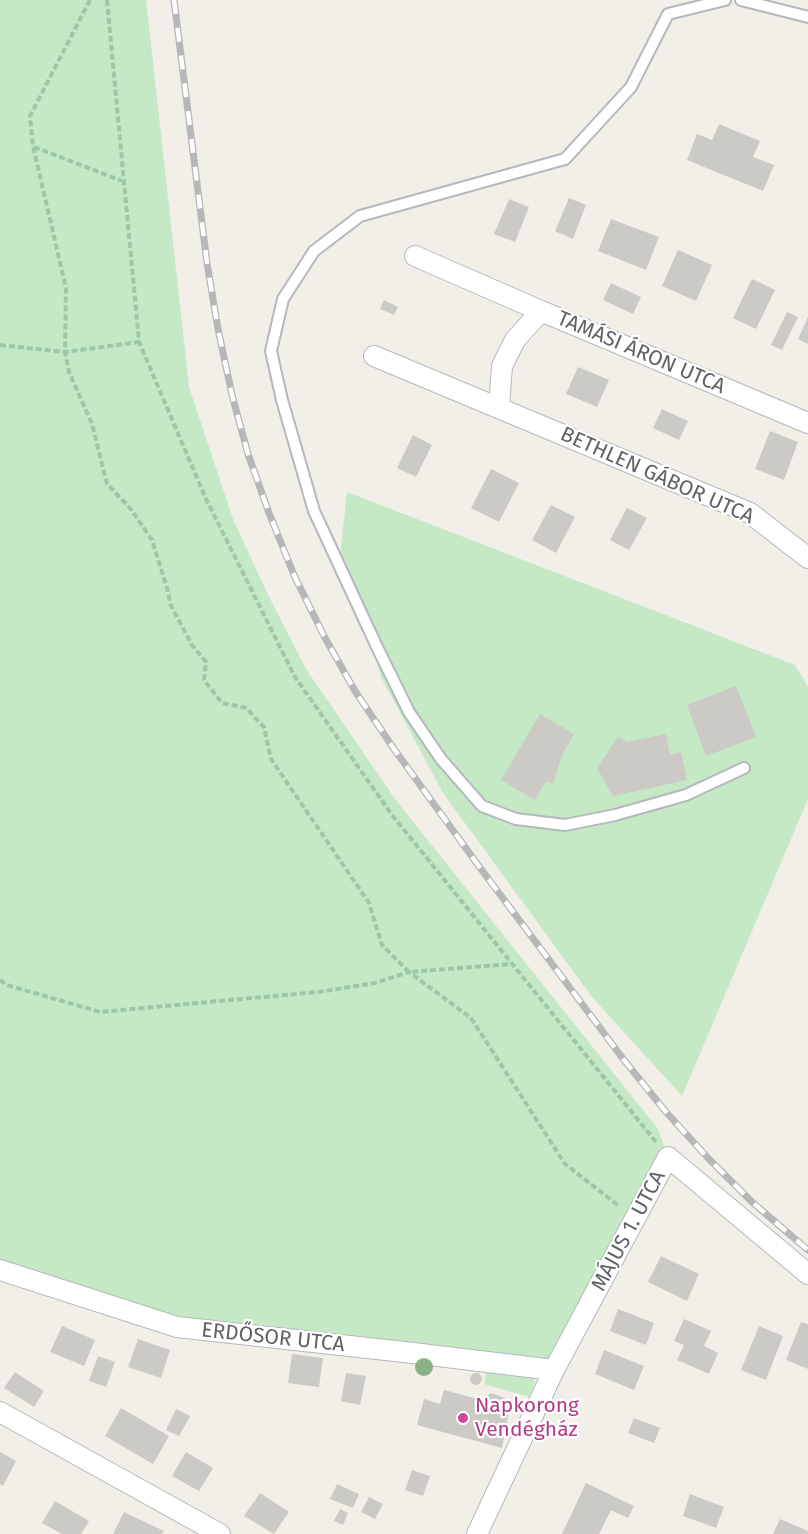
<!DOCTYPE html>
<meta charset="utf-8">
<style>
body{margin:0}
canvas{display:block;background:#f1efe8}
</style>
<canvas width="808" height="1534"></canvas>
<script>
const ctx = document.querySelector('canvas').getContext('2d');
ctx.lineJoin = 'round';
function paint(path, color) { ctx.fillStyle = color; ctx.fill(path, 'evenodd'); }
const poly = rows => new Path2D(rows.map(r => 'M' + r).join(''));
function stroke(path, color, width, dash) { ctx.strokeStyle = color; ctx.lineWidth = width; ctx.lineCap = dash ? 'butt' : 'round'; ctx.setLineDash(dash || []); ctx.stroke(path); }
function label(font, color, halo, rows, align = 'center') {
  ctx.font = font + ' "Fira Sans",sans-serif'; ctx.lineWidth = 4.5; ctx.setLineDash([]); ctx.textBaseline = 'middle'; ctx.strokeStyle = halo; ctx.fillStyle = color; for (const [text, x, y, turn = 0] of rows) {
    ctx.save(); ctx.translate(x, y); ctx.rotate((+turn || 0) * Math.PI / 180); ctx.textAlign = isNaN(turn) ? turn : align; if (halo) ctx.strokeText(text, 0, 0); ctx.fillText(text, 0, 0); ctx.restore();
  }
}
paint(poly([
 [0,0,146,0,189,387,233,519,267,593,306,669,395,799,658,1129,668,1157,554,1370,177,1327,0,1270],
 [347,492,795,665,808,687,808,799,682,1096,592,997,443,793,382,679,340,557],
 [487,1366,532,1373,535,1382,529,1397,484,1384]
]), '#c5e8c5');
paint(poly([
 [719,124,760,141,753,157,774,165,763,191,687,160,697,134,712,140],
 [569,198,586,205,573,239,555,231],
 [509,199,529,207,515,242,494,234],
 [611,219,659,237,646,270,598,251],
 [678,250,712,265,696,301,662,286],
 [752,279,775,290,756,329,733,318],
 [611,283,641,297,633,314,603,300],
 [384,300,398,307,394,315,380,309],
 [787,312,798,317,782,350,771,345],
 [808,317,808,344,798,339],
 [578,367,609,380,597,407,566,394],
 [662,409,688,421,679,440,653,428],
 [770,431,798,442,784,480,755,469],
 [413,435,432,445,416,477,397,468],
 [491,469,519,483,499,522,471,508],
 [551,505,575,517,556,553,532,540],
 [627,508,647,518,629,550,610,540],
 [736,686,756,737,706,756,687,705],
 [540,714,574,734,562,755,553,784,546,781,535,800,501,780],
 [666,734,670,755,681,752,687,780,613,796,597,768,618,737,628,742],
 [661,1256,699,1274,687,1301,648,1282],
 [618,1309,654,1323,646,1345,610,1331],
 [684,1319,711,1331,704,1346,718,1353,709,1374,677,1360,684,1345,674,1341],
 [801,1322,808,1324,808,1369,786,1360],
 [62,1326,95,1340,84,1366,50,1352],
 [759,1326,783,1336,766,1380,741,1370],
 [138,1339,170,1350,161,1378,128,1367],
 [604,1350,644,1366,634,1390,595,1374],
 [292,1354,323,1358,319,1387,288,1383],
 [98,1356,115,1362,106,1387,89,1381],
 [15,1372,44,1391,34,1407,4,1388],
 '470 1379a6 6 0 1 1 12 0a6 6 0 1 1-12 0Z',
 [346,1373,366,1376,360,1405,341,1401],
 [444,1390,481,1400,491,1393,505,1398,509,1411,502,1448,417,1425,424,1399,440,1404],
 [121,1408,169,1436,153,1464,105,1436],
 [176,1409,190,1416,179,1436,166,1430],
 [634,1418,660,1428,654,1443,628,1433],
 [0,1452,16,1461,3,1486,0,1484],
 [186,1452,213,1468,199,1491,172,1476],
 [412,1470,430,1476,423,1496,405,1490],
 [586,1483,634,1506,628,1518,611,1510,599,1534,562,1534],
 [337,1484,359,1494,353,1508,330,1499],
 [260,1493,289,1512,274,1534,244,1516],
 [690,1494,724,1507,716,1528,683,1516],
 [369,1497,383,1504,375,1519,361,1512],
 [55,1501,89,1521,81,1534,62,1534,42,1523],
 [340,1509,348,1513,343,1525,334,1521],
 [124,1512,164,1531,162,1534,113,1534],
 [780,1519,808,1531,808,1534,773,1534]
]), '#cccac5');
const lane = poly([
 [725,0,668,14,631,87,565,159,360,216,314,251,283,299,271,351,282,400,314,511,377,647,409,712,441,759,482,806,516,819,565,825,615,815,686,795,744,768],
 [741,0,808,17]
]);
const street = poly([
 [415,256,541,311],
 [374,356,750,513,808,558],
 [499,407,502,366,515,340,541,311,808,423],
 [0,1270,177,1327,413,1353,554,1370],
 [0,1412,220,1534],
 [477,1534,554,1370,668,1157,808,1274]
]);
stroke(lane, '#b5b8bc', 14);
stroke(street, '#b5b8bc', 22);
stroke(poly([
 [90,0,30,116,33,146,66,288,65,352,69,372,92,424,107,484,130,508,152,540,167,588,171,606,192,645,206,662,204,680,222,703,246,708,264,727,271,759,369,903,382,945,409,972,511,964],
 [107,0,139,342,206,499,295,677,392,815,656,1142],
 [34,147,122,181],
 [0,345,65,352,139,342],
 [0,980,7,985,100,1012,318,992,375,983,409,972,471,1018,565,1164,619,1206]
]), '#9cc7a9', 4, [6, 3]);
stroke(lane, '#fff', 10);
stroke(street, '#fff', 20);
const rail = poly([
 [174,0,207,263,218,329,232,395,248,454,269,513,294,575,324,636,355,691,394,749,478,865,624,1060,666,1112,708,1158,752,1202,808,1250]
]);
stroke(rail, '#b6b7b8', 7);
stroke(rail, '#fff', 4.5, [14]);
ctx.fillStyle = '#89b387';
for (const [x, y] of [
 [424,1367]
]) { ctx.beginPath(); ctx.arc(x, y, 9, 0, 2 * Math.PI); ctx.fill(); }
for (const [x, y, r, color] of [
 [463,1418,6,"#d1479c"]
]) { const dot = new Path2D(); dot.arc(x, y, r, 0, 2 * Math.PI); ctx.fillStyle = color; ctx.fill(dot); stroke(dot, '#fff', 2); }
label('21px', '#5f6368', '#fff', [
 ["TAMÁSI ÁRON UTCA",641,353,23],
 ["BETHLEN GÁBOR UTCA",657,476,24],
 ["MÁJUS 1. UTCA",629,1231,-62],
 ["ERDŐSOR UTCA",273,1338,6]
]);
label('21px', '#b23c85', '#fff', [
 ["Napkorong",475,1406],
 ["Vendégház",475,1430]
], 'left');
</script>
